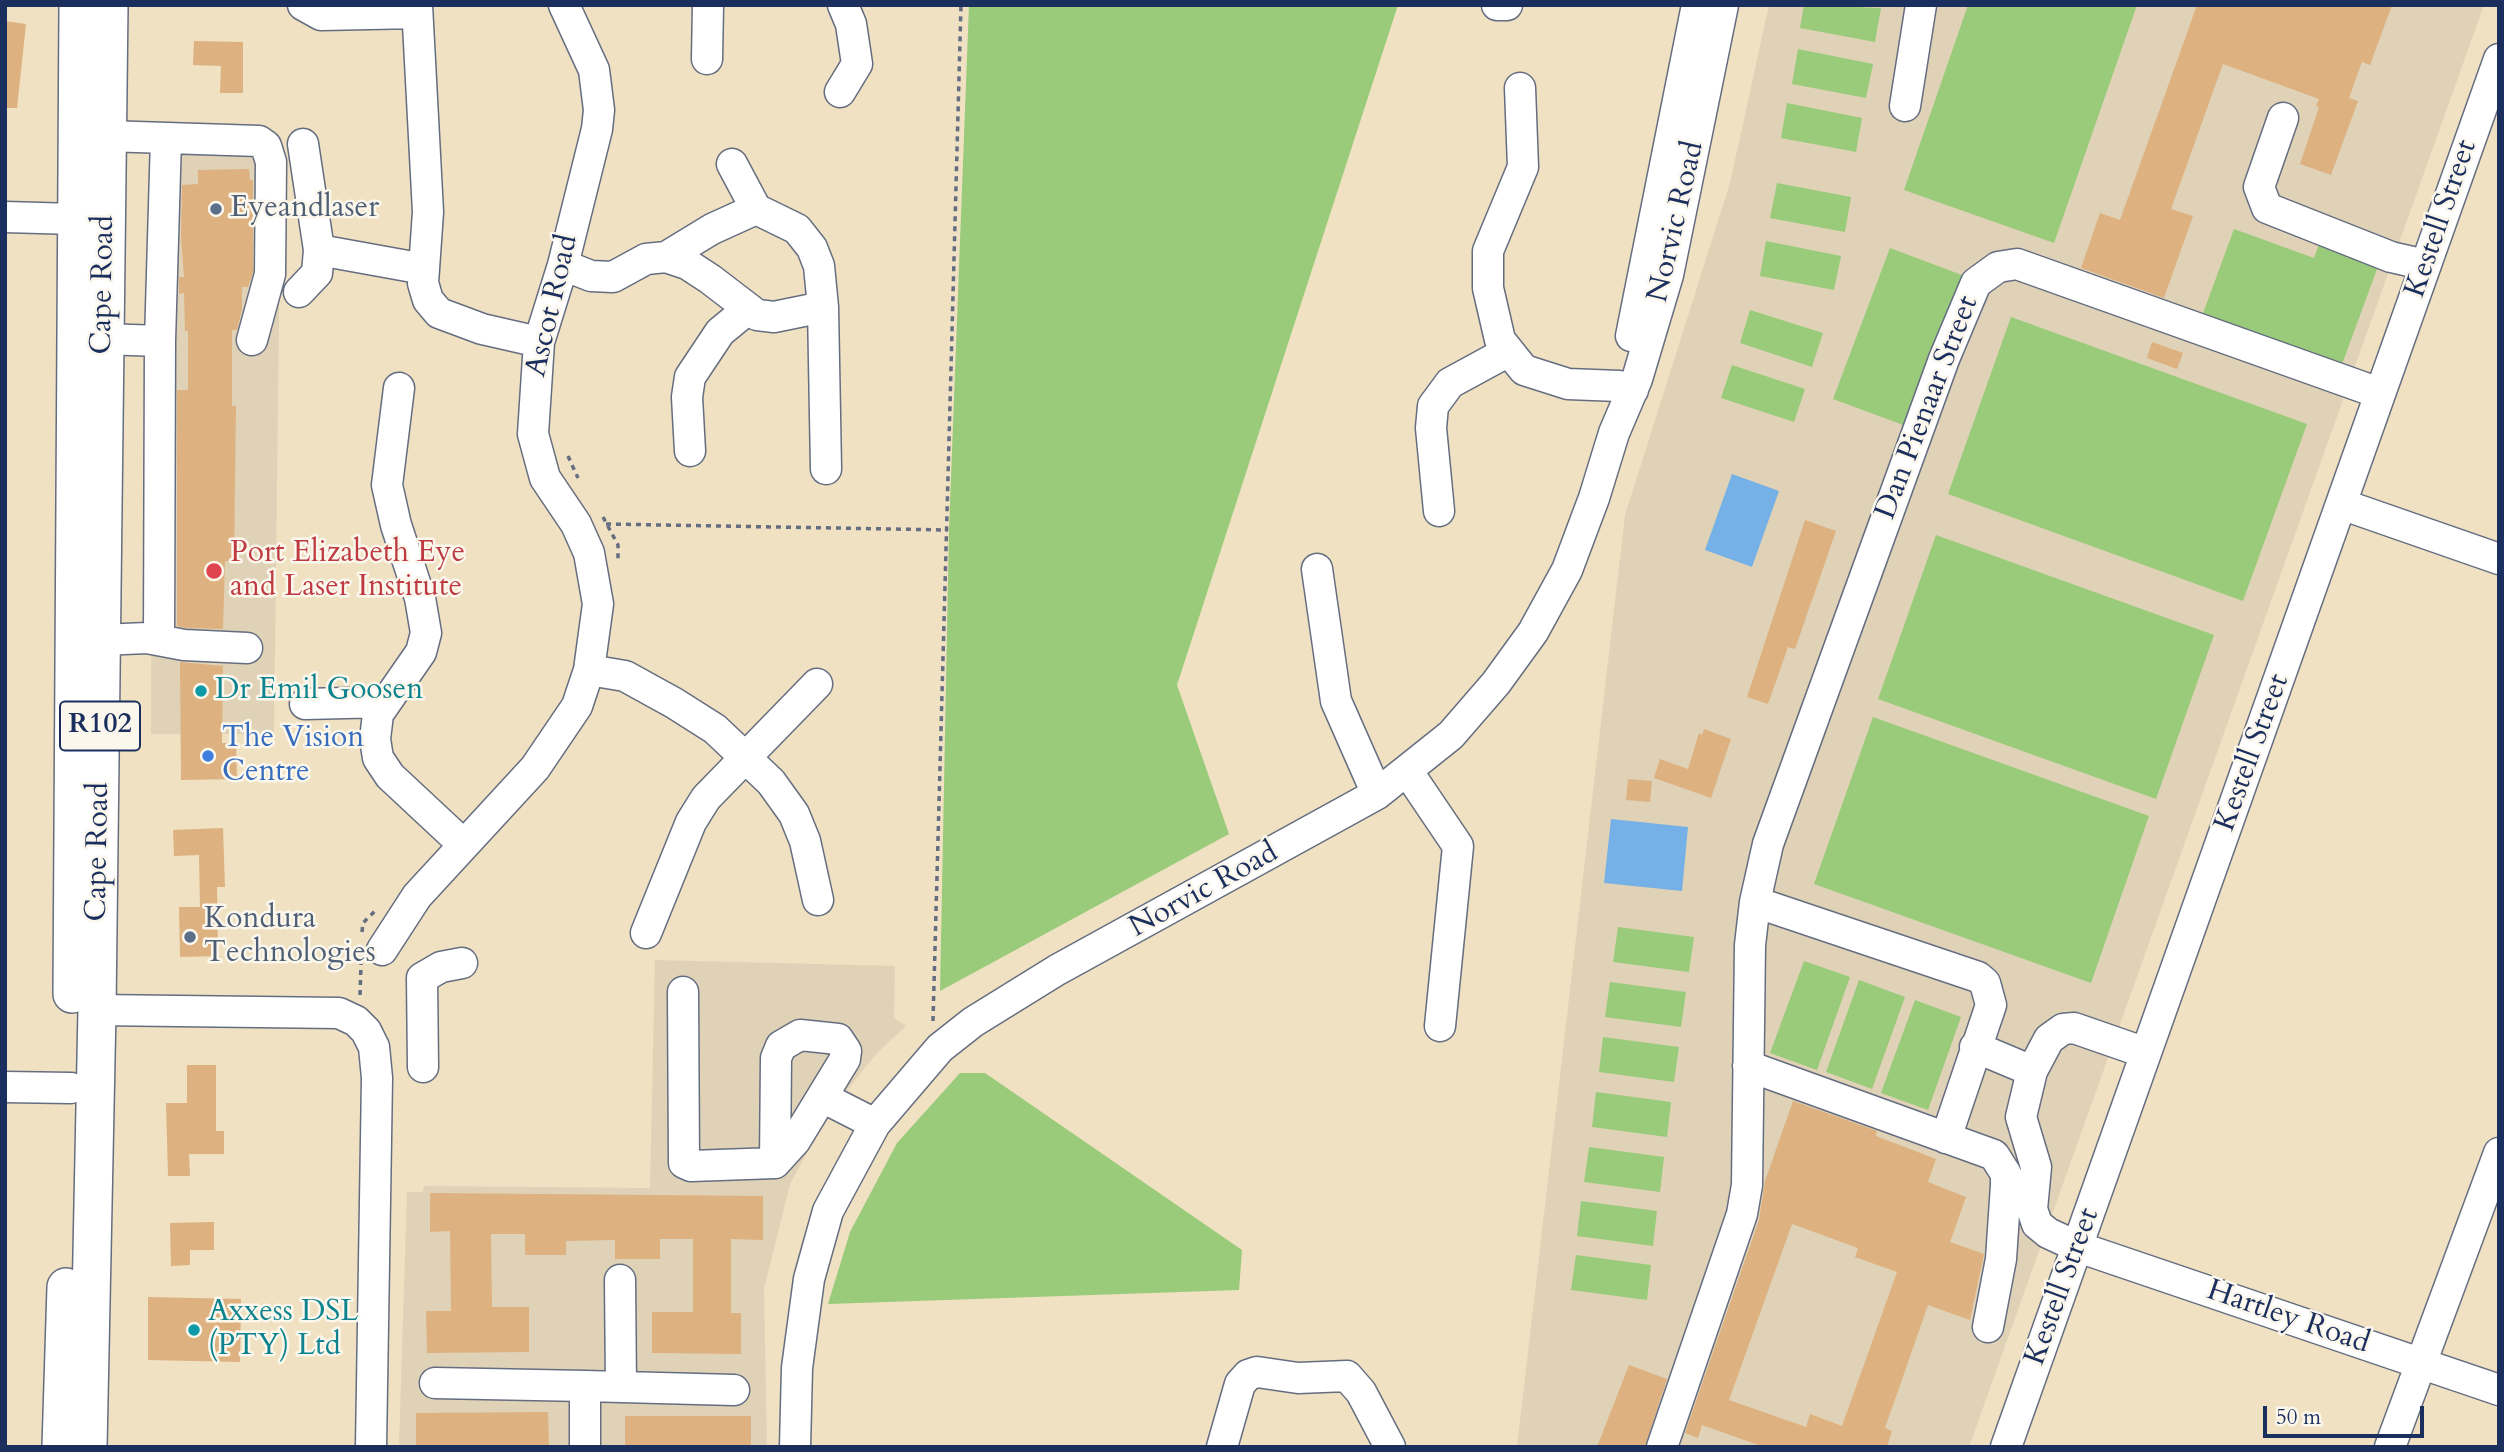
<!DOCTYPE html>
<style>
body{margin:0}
#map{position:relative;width:2504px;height:1452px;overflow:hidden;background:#efe1c1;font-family:Cardo,serif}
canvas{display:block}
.frame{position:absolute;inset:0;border:7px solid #1b2f5e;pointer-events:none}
.scale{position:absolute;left:2263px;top:1406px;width:161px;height:32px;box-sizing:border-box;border:4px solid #1b2f5e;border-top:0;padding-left:9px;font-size:21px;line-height:24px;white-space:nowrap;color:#1b2f5e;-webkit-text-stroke:5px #fbf7ec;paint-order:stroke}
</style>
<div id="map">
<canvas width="2504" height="1452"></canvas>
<div class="frame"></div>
<div class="scale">50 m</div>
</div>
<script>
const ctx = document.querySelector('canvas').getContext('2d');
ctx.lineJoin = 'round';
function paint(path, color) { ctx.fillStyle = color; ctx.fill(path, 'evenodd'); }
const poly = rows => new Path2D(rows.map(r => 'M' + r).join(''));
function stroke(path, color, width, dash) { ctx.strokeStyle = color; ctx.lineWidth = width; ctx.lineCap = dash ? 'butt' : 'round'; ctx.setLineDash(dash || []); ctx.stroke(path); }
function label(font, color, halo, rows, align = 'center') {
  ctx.font = font + ' Cardo,serif'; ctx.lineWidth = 5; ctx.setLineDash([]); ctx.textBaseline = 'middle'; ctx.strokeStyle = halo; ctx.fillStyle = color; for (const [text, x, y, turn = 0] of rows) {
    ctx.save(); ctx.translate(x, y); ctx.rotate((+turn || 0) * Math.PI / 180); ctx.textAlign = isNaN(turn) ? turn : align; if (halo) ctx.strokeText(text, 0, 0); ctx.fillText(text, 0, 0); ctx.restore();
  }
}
paint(poly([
 [1769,5,2484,5,1969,1447,1517,1447,1625,515,1730,183],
 [154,150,281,151,274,734,151,734],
 [655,960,895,966,894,1018,906,1026,876,1054,828,1114,790,1184,764,1289,767,1447,399,1447,407,1192,423,1192,424,1186,650,1188]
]), '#e0d2b6');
paint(poly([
 [969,5,1398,5,1177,685,1229,834,940,991,949,530],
 [1804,5,1881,8,1875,42,1800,28],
 [1968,5,2137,5,2054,243,1904,190],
 [1798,49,1873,64,1866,98,1792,84],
 [1787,103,1862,118,1856,152,1781,138],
 [1777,183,1851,197,1845,232,1770,218],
 [2234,229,2314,258,2321,239,2380,261,2341,367,2202,316],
 [1766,241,1841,256,1834,290,1760,276],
 [1890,248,1962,275,1906,426,1833,399],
 [1750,310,1823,333,1812,367,1740,343],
 [2011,317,2307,424,2243,601,1948,494],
 [1732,365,1805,389,1794,422,1721,398],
 [1936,535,2214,635,2156,799,1878,699],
 [1873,717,2149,816,2091,983,1814,884],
 [1618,927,1694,937,1689,972,1613,962],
 [1804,961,1850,977,1817,1070,1770,1053],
 [1859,980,1905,997,1872,1089,1826,1072],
 [1610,982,1686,992,1681,1027,1605,1017],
 [1915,1000,1961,1017,1928,1110,1881,1093],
 [1603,1037,1679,1047,1674,1082,1599,1072],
 [960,1073,985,1073,1242,1250,1239,1290,828,1304,850,1232,897,1143],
 [1596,1092,1671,1102,1667,1137,1592,1127],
 [1589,1147,1664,1157,1660,1192,1584,1182],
 [1581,1201,1657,1211,1653,1246,1577,1236],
 [1576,1255,1651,1265,1647,1300,1571,1290]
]), '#99cb7a');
paint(poly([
 [1732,474,1779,491,1752,567,1705,550],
 [1611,819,1688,827,1682,891,1604,883]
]), '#75b1e7');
paint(poly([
 [2197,5,2392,5,2370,65,2362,62,2349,98,2358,101,2331,175,2300,164,2319,107,2316,106,2319,99,2223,64,2171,209,2193,216,2164,298,2081,268,2100,213,2120,220],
 [5,21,26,24,17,108,5,108],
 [194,41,243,42,243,93,220,93,221,66,193,65],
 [249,169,250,180,253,180,253,272,248,287,242,287,242,309,237,330,232,330,232,406,236,406,234,561,225,561,223,629,186,628,177,626,177,390,188,390,188,331,185,331,184,293,179,294,179,277,184,277,181,237,182,185,198,184,198,170],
 [2152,342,2183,353,2177,369,2147,358],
 [1805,520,1836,531,1795,649,1788,647,1768,704,1747,697],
 [180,662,223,666,222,743,236,743,237,779,181,780],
 [1704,729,1731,739,1711,798,1654,778,1660,759,1688,769,1699,733,1702,735],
 [1628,779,1652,781,1650,802,1626,800],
 [223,828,225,887,217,887,218,956,180,957,179,907,200,907,199,855,174,856,173,830],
 [187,1065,216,1065,216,1131,224,1131,224,1154,189,1154,190,1176,168,1176,166,1103,187,1103],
 [1793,1101,1877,1131,1876,1136,1936,1159,1928,1182,1966,1197,1950,1242,1984,1254,1970,1320,1928,1305,1885,1428,1892,1431,1887,1447,1764,1447,1702,1425,1698,1438,1685,1433,1759,1220,1765,1181],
 [1792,1224,1858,1248,1855,1257,1897,1272,1842,1426,1810,1414,1806,1427,1729,1400],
 [430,1193,763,1196,763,1240,731,1239,731,1313,741,1313,741,1354,652,1353,652,1312,693,1312,693,1239,660,1239,660,1259,615,1259,615,1240,566,1241,566,1255,525,1255,525,1234,491,1234,492,1307,529,1307,529,1352,427,1353,426,1311,451,1311,450,1231,430,1232],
 [214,1222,214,1250,190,1250,190,1265,171,1266,170,1223],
 [148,1297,241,1299,240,1362,148,1360],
 [1629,1365,1667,1379,1645,1447,1597,1447],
 [548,1412,549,1447,416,1447,416,1413],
 [625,1416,751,1416,751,1447,625,1447]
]), '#ddb180');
const minor = poly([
 [303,5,321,15,417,13],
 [417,5,428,212,423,283,428,300,439,313,482,329,539,342],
 [1497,5,1507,5],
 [707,59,708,5],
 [1520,88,1523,167,1488,251,1488,288,1500,340,1524,370,1568,384,1619,386,1633,390],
 [840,92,857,64,851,24,843,5],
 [1905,106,1921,5],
 [2283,118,2259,187,2267,208,2391,257,2426,265],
 [106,136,259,141,266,146,271,162,270,274,252,340],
 [732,164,756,209,797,229,812,248,819,266,823,307,826,469],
 [5,217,75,219],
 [319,250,424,269],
 [666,257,712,229,756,209],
 [563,265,591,276,613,277,646,259,666,257,687,264,710,279,757,315,774,317,823,307],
 [299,292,317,273,319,250,303,144],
 [1631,336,1697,5],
 [103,339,160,341],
 [399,388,387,485,396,525,420,598,426,633,421,652,378,714,375,739,378,758,390,776,464,845],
 [690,451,687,397,690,377,720,332,748,309],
 [2341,504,2499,559],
 [1439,511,1431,428,1433,406,1450,383,1507,352],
 [1317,569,1336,701,1377,794],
 [101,640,147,638,184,645,247,648],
 [159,640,160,341,166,138],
 [589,670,625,676,674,703,715,729,771,782,794,814,805,841,818,900],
 [305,704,386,702],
 [1408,772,1458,846,1440,1026],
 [1755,902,1978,977,1985,983,1991,1005,1946,1138],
 [646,933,691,822,706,798,817,684],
 [382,950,417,896,535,768,577,706,589,670,598,604,589,553,576,524,545,478,533,434,539,342,563,265,597,129,599,110,594,70,564,5],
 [683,992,684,1163,691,1166,775,1163],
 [97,1010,339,1013,356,1021,366,1031,374,1047,377,1078,371,1447],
 [800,1035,838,1039,846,1051,845,1059,795,1141,775,1163,776,1058,781,1046,800,1035],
 [1975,1047,2032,1071],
 [2146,1053,2074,1028,2063,1029,2049,1039,2032,1071,2021,1117,2036,1167,2032,1209,2037,1224,2048,1233,2078,1247,2499,1390],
 [1748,1066,1994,1155,2006,1174,2006,1185,2001,1259,1988,1327],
 [423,1067,422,978,441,967,462,963],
 [5,1087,71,1088],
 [822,1097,875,1124],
 [620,1280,621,1387],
 [435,1383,585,1386,585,1447],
 [585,1386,734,1390],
 [795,1447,797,1368,809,1279,828,1211,875,1124,940,1048,973,1022,1057,970,1377,794,1451,735,1496,683,1533,632,1567,570,1594,498,1614,433,1637,379,1668,275,1723,5],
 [1222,1447,1240,1384,1248,1375,1257,1372,1298,1378,1347,1376,1361,1392,1390,1447],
 [1662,1447,1742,1214,1747,1185,1750,945,1755,902,1768,844,1944,359,1976,283,1998,267,2017,264,2379,393],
 [2006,1447,2499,59],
 [2390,1447,2499,1153]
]);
const major = poly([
 [72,994,78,5],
 [61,1447,66,1287],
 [88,1447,97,1010,109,5]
]);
stroke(minor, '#656d81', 33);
stroke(major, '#656d81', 40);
stroke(poly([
 [568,456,578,478],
 [603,517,618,545,618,561],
 [606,524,948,530],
 [362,932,363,923,376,910],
 [360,995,361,964],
 [933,1021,961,5]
]), '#656d81', 3.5, [5, 5]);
stroke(minor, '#fff', 30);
stroke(major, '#fff', 37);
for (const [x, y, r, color] of [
 [216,209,7,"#5c6f8a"],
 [214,571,9,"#e0444e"],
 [201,691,7,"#0f9aa8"],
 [208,756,7,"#3f7fe0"],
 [190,937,7,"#5c6f8a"],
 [194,1330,7,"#0f9aa8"]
]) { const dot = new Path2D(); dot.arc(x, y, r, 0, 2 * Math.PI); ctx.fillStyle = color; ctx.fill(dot); stroke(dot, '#fbf7ec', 2.5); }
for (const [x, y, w] of [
 [100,726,80]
]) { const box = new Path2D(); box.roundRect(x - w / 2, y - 24.5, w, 49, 5); ctx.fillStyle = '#fbf7ec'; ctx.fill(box); stroke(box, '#1b2f5e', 2); }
label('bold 28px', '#1b2f5e', null, [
 ["R102",100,726]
]);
label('30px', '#4e5e75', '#fbf7ec', [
 ["Eyeandlaser",230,209],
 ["Kondura",204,920],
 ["Technologies",204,954]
], 'left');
label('30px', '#1b2f5e', '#fbf7ec', [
 ["Kestell Street",2442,219,-71],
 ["Norvic Road",1677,222,-77],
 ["Cape Road",104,285,-89],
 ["Ascot Road",553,306,-77],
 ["Dan Pienaar Street",1928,408,-69],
 ["Kestell Street",2253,753,-70],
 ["Cape Road",99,852,-89],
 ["Norvic Road",1204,891,-29],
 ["Kestell Street",2063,1287,-70],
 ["Hartley Road",2288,1318,19]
]);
label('30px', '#be3a42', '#fbf7ec', [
 ["Port Elizabeth Eye",230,554],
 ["and Laser Institute",230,588]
], 'left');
label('30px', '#0d838f', '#fbf7ec', [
 ["Dr Emil Goosen",215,691],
 ["Axxess DSL",208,1313],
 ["(PTY) Ltd",208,1347]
], 'left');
label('30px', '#366cbe', '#fbf7ec', [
 ["The Vision",222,739],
 ["Centre",222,773]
], 'left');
</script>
